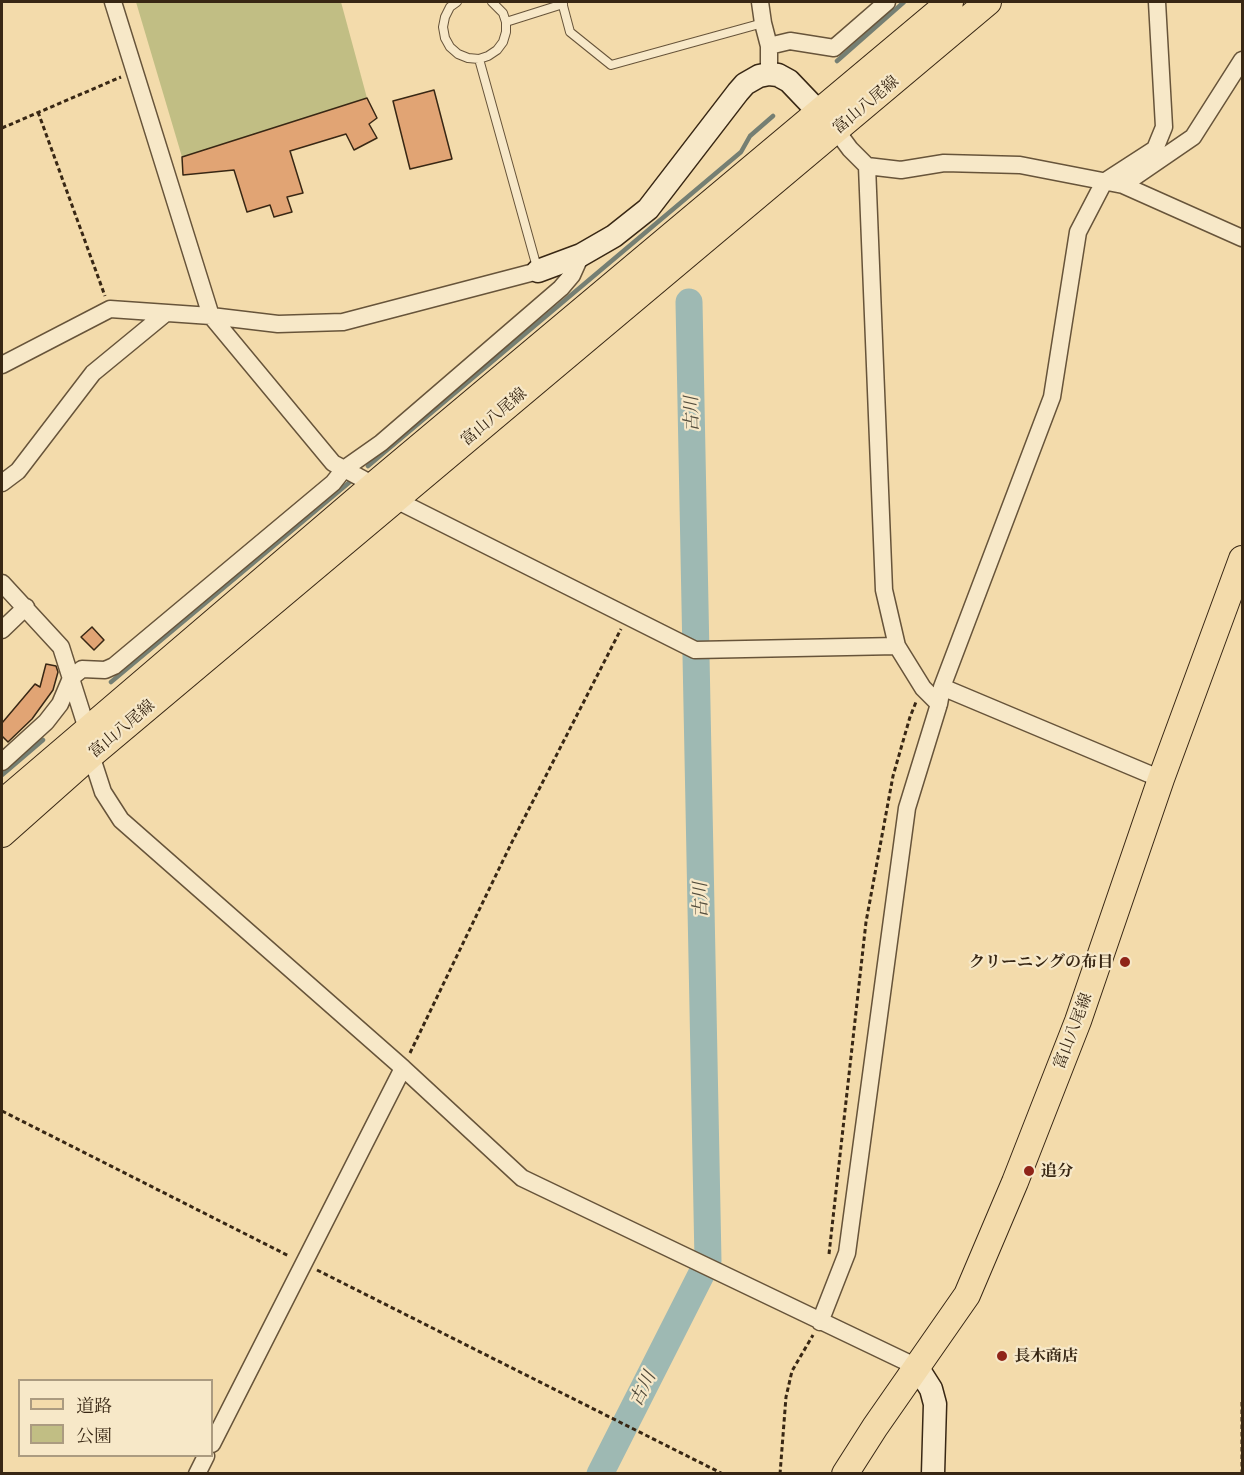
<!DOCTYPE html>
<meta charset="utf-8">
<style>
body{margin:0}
#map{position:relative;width:1244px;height:1475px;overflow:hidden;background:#f3dbab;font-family:"Libre Caslon Text","Noto Serif JP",serif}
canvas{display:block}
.frame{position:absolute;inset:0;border:3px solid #382714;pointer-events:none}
.legend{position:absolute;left:18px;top:1379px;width:195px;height:78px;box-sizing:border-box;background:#f7e8c8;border:2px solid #ab9b80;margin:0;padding:8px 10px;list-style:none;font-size:18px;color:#382714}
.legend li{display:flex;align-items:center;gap:12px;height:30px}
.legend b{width:30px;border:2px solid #ab9b80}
</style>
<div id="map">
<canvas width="1244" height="1475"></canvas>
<div class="frame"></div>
<ul class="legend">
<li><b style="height:8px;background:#f3dbab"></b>道路</li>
<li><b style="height:16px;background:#c1be84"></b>公園</li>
</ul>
</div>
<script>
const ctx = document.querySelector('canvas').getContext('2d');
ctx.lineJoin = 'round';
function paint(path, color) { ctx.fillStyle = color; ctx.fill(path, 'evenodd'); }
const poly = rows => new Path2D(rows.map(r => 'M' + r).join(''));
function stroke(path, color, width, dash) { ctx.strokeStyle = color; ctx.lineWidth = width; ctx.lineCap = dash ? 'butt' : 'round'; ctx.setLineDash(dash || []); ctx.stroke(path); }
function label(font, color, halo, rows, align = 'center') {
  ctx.font = font + ' "Libre Caslon Text","Noto Serif JP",serif'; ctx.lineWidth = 4.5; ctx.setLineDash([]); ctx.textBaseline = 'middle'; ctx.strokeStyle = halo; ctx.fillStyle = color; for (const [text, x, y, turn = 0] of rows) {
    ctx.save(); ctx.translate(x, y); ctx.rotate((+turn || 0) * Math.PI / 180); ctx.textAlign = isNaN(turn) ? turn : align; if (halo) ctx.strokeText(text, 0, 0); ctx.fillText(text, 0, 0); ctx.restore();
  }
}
paint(poly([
 [136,2,341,2,367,98,182,157]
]), '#c1be84');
stroke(poly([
 [837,61,904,2],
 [368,466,741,152,750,136,773,116],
 [111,682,351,481],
 [2,775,43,740]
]), '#757f73', 4.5);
stroke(poly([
 [600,1474,708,1261,689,302]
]), '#9eb9b3', 27);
const building = poly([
 [434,90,452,159,410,169,393,101,434,90],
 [367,98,377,118,369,124,377,138,354,150,346,134,290,151,303,193,287,197,292,212,274,217,270,205,247,212,234,170,183,175,182,157,367,98],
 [92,627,104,640,94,650,81,637,92,627],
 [46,664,56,666,58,672,53,690,32,719,8,742,2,736,2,723,35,684,40,687,46,664]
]);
paint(building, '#e1a474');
stroke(building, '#382714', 1.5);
const lane = poly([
 [457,2,450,7,445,17,443,27,445,38,450,47,458,54,468,58,479,59,488,56,497,50,503,42,506,32,506,22,503,13,492,2],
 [562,2,570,32,611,65,763,23],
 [506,22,563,4],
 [479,59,538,271]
]);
const street = poly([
 [113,2,211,316,333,463,374,485,396,500,695,650,897,646],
 [760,2,763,23,769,46,769,74],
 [769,46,790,41,834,48,887,2],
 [836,130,850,149,867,166,901,170,944,163,1020,165,1123,185,1242,238],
 [867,166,884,590,897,646,923,688,939,704],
 [1123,185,1193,137,1242,60],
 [2,365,110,309,211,316,278,324,343,322,538,271],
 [2,483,18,471,93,373,166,313],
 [2,583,61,647,87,729,91,755,103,792,121,820,403,1068,522,1178,917,1367],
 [2,630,26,607],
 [942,687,1161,779],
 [2,762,46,722,60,704,71,678,82,669,105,670,114,666,333,483,344,469,381,443,561,288,572,275,581,255],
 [820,1322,847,1253,907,808,939,704,942,687,1052,397,1078,232,1104,182,1155,149,1164,127,1157,2],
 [212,1444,403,1068],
 [197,1474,206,1456]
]);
const secondary = poly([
 [538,271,581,255,614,236,648,209,738,92,745,84,759,76,769,74,778,75,789,81,831,125],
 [917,1367,931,1389,935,1404,933,1474]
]);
const primary = poly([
 [2,803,374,485,950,2],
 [2,834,91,755,988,2],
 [845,1474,875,1427,967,1295,1015,1182,1078,1021,1161,779,1242,559]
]);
stroke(lane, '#67543a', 10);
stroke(street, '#67543a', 19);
stroke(secondary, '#382714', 25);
stroke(primary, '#382714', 28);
stroke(poly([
 [38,112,105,296],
 [2,128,121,77],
 [410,1053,511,844,621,629],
 [2,1111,289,1256],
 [829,1254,866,922,893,776,910,717,916,702],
 [317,1270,723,1474],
 [780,1474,786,1397,792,1371,813,1335],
 [1242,1474,1242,1401]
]), '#382714', 3, [4.5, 3]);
stroke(lane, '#f7e8c8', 8);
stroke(street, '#f7e8c8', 16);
stroke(secondary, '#f7e8c8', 22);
stroke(primary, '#f3dbab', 26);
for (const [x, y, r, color] of [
 [1125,962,6,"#8f2418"],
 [1029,1171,6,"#8f2418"],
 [1002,1356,6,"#8f2418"]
]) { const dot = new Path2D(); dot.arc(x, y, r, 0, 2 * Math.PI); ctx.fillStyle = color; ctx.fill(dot); stroke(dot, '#f7e8c8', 2); }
label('16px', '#382714', '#f7e8c8', [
 ["富山八尾線",866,105,-40],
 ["富山八尾線",494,417,-40],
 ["富山八尾線",122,729,-40],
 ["富山八尾線",1073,1031,-69]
]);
label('bold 16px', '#382714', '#f7e8c8', [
 ["クリーニングの布目",1113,962,"right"],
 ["追分",1041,1171],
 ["長木商店",1014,1356]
], 'left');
label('italic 18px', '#524c3c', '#f7e8c8', [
 ["古川",692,414,-91],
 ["古川",701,900,-91],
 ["古川",643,1389,-63]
]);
</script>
